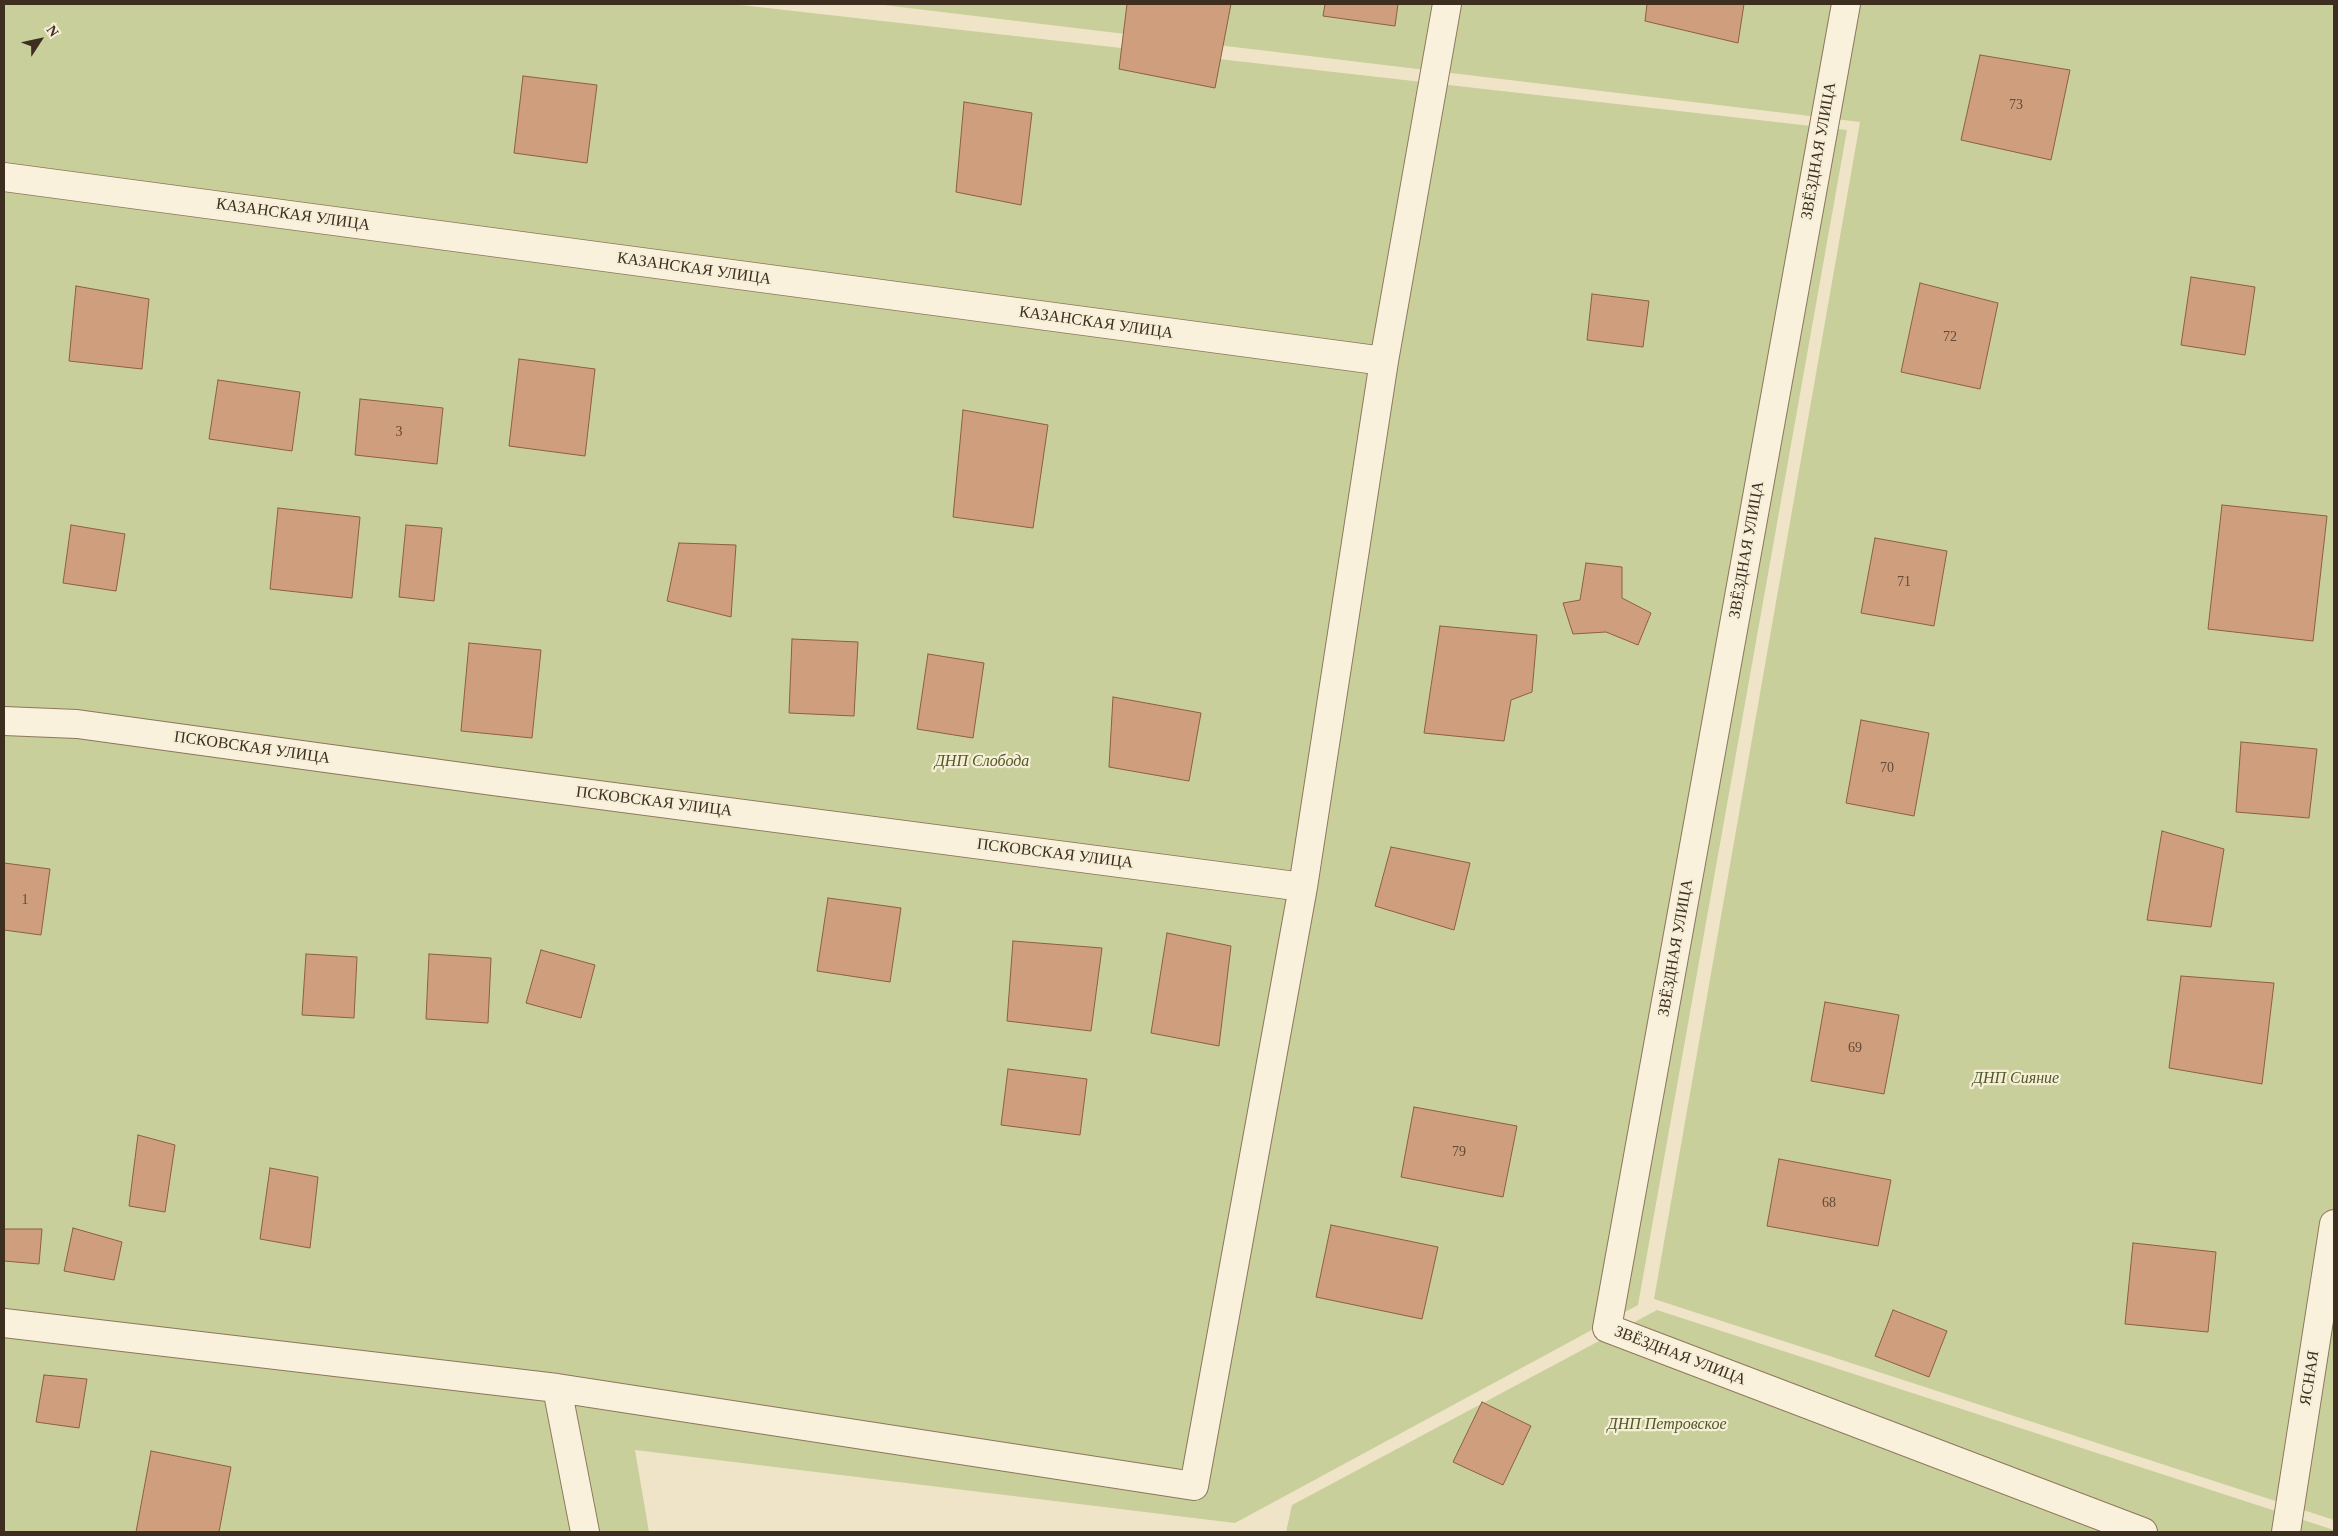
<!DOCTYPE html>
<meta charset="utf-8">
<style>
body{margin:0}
#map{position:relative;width:2338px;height:1536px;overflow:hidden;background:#f0e4c8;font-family:Georgia,serif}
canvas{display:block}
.frame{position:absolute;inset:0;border:5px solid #3d2e20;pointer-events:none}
.north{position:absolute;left:15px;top:15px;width:50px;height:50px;-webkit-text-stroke:4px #f7eed8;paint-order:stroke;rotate:55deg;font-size:14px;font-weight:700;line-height:20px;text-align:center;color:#3d2e20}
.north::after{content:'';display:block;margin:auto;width:18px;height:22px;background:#3d2e20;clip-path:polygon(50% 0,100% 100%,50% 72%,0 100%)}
</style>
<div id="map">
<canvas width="2338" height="1536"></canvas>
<div class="frame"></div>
<div class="north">N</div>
</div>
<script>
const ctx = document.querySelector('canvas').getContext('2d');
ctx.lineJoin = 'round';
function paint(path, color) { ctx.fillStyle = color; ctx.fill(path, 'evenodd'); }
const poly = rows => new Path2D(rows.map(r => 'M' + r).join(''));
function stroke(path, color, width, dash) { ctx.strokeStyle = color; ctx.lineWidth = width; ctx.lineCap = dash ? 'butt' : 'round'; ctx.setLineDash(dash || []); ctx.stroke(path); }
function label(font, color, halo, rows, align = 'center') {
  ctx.font = font + ' Georgia,serif'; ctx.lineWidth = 4.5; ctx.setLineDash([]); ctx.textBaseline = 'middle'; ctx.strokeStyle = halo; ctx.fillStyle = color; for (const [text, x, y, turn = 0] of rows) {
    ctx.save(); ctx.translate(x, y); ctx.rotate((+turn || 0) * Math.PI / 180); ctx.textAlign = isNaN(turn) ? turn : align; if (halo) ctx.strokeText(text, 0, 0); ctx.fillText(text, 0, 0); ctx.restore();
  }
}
paint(poly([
 [4,4,732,4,1847,130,1638,1305,1235,1523,635,1450,649,1532,4,1532],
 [875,4,2334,4,2334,1520,1654,1299,1860,122],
 [1657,1310,2334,1530,2334,1532,1286,1532,1292,1505]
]), '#c9cf9b');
const building = poly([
 [1127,4,1231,4,1215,88,1119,69,1127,4],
 [1325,4,1398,4,1395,26,1323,16,1325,4],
 [1647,4,1744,4,1738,43,1645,21,1647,4],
 [1980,55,2070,70,2051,160,1961,140,1980,55],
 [523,76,597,85,587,163,514,153,523,76],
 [964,102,1032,113,1021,205,956,192,964,102],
 [2191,277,2255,287,2245,355,2181,345,2191,277],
 [1920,283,1998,303,1980,389,1901,372,1920,283],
 [76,286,149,299,142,369,69,361,76,286],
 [1592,294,1649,301,1643,347,1587,340,1592,294],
 [519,359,595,369,585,456,509,446,519,359],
 [218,380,300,392,292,451,209,439,218,380],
 [360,399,443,408,437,464,355,455,360,399],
 [963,410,1048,425,1033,528,953,517,963,410],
 [2222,505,2327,516,2313,641,2208,629,2222,505],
 [278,508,360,517,352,598,270,589,278,508],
 [71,525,125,534,116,591,63,583,71,525],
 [406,525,442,528,434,601,399,597,406,525],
 [1875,538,1947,551,1934,626,1861,613,1875,538],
 [679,543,736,545,731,617,667,601,679,543],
 [1586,563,1622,567,1622,598,1651,613,1638,645,1606,632,1573,634,1563,603,1580,600,1586,563],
 [1440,626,1537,635,1532,692,1511,700,1504,741,1424,733,1440,626],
 [792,639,858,642,854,716,789,713,792,639],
 [469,643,541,650,532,738,461,731,469,643],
 [928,654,984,663,973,738,917,729,928,654],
 [1113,697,1201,713,1189,781,1109,767,1113,697],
 [1861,720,1929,733,1914,816,1846,803,1861,720],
 [2241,742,2317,749,2309,818,2236,812,2241,742],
 [2162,831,2224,849,2211,927,2147,920,2162,831],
 [1391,847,1470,863,1454,930,1375,906,1391,847],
 [4,863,50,869,41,935,4,930,4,863],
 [828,898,901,908,890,982,817,971,828,898],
 [1167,933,1231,946,1219,1046,1151,1033,1167,933],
 [1013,941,1102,948,1091,1031,1007,1021,1013,941],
 [541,950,595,965,581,1018,526,1003,541,950],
 [306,954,357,957,354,1018,302,1015,306,954],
 [429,954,491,958,488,1023,426,1019,429,954],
 [2181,976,2274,983,2262,1084,2169,1068,2181,976],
 [1825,1002,1899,1015,1884,1094,1811,1081,1825,1002],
 [1008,1069,1087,1079,1080,1135,1001,1125,1008,1069],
 [1414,1107,1517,1126,1503,1197,1401,1177,1414,1107],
 [138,1135,175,1145,165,1212,129,1206,138,1135],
 [1779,1159,1891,1180,1878,1246,1767,1226,1779,1159],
 [270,1168,318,1177,310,1248,260,1239,270,1168],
 [1331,1225,1438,1247,1422,1319,1316,1297,1331,1225],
 [73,1228,122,1242,114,1280,64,1271,73,1228],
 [4,1229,42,1229,39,1264,4,1261,4,1229],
 [2133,1243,2216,1252,2208,1332,2125,1324,2133,1243],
 [1893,1310,1947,1331,1929,1377,1875,1356,1893,1310],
 [44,1375,87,1379,79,1428,36,1422,44,1375],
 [1482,1402,1531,1426,1503,1485,1453,1462,1482,1402],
 [151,1451,231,1467,219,1532,136,1532,151,1451]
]);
paint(building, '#cf9f7d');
stroke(building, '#8d5f41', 1);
const street = poly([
 [1846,4,1607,1328,2143,1532],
 [4,177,1384,361],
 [4,721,77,724,492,781,1303,887],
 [4,1323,557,1388,1194,1486,1303,887,1384,361,1447,4],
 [557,1388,585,1532],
 [2286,1532,2334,1224]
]);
stroke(street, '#8d765c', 30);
stroke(street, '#faf1dc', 28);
label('14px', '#624a37', null, [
 ["73",2016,105],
 ["72",1950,337],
 ["3",399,432],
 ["71",1904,582],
 ["70",1887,768],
 ["1",25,900],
 ["69",1855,1048],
 ["79",1459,1152],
 ["68",1829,1203]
]);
label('16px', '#3d2e20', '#f7eed8', [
 ["ЗВЁЗДНАЯ УЛИЦА",1819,151,-80],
 ["КАЗАНСКАЯ УЛИЦА",293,215,8],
 ["КАЗАНСКАЯ УЛИЦА",694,269,8],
 ["КАЗАНСКАЯ УЛИЦА",1096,323,8],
 ["ЗВЁЗДНАЯ УЛИЦА",1747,550,-80],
 ["ПСКОВСКАЯ УЛИЦА",252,748,8],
 ["ПСКОВСКАЯ УЛИЦА",654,802,7],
 ["ПСКОВСКАЯ УЛИЦА",1055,854,7],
 ["ЗВЁЗДНАЯ УЛИЦА",1676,948,-80],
 ["ЗВЁЗДНАЯ УЛИЦА",1680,1356,21],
 ["ЯСНАЯ",2310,1378,-81]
]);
label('italic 16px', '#4d5a26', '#f7eed8', [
 ["ДНП Слобода",982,762],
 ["ДНП Сияние",2016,1079],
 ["ДНП Петровское",1667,1425]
]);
</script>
